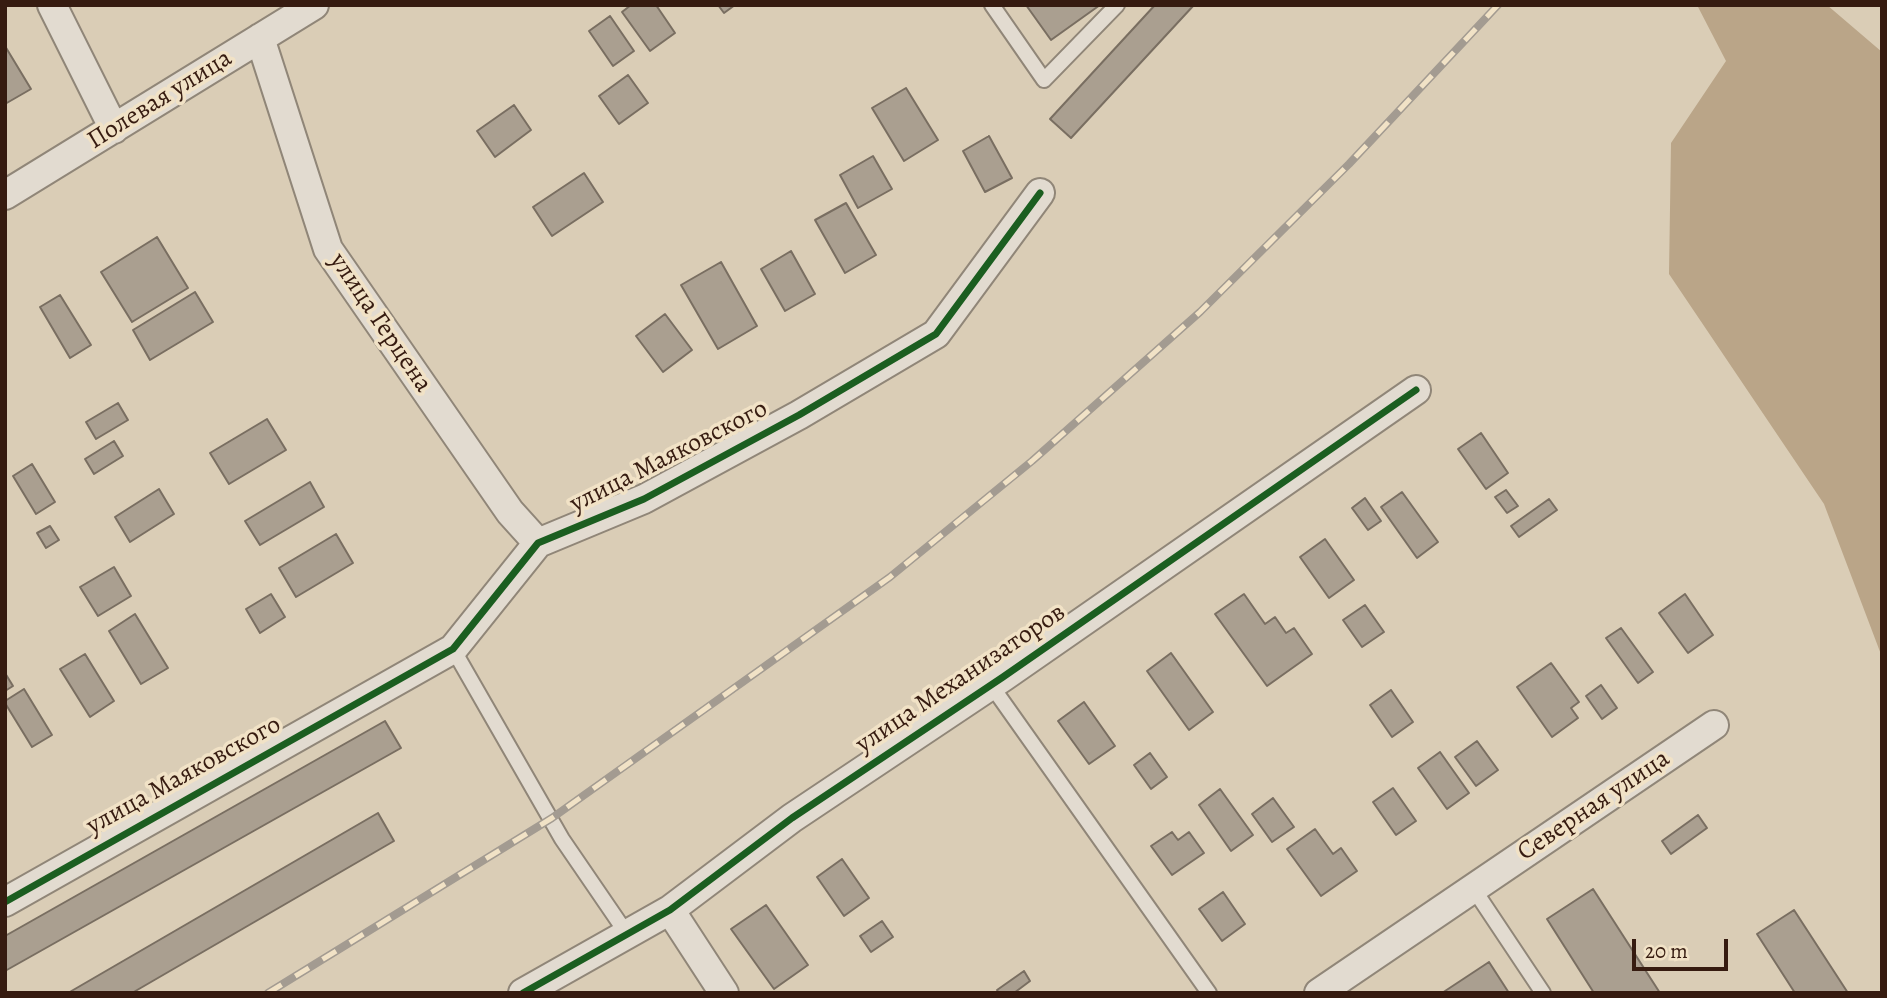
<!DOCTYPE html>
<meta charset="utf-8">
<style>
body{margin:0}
#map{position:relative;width:1887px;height:998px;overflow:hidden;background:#dacdb6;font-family:Alegreya,serif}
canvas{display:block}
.frame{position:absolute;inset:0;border:7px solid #361b10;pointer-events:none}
.scale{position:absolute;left:1632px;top:939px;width:96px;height:32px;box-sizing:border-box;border:4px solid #361b10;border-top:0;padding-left:9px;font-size:21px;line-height:24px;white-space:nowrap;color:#361b10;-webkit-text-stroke:5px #f1e2c6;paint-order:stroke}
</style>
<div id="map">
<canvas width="1887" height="998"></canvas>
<div class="frame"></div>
<div class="scale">20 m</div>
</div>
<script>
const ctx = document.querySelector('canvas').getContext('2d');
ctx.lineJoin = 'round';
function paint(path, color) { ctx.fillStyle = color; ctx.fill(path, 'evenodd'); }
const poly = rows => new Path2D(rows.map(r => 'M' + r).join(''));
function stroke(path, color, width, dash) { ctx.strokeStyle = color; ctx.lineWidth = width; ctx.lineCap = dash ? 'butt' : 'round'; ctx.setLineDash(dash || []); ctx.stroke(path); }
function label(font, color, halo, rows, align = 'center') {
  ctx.font = font + ' Alegreya,serif'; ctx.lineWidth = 7; ctx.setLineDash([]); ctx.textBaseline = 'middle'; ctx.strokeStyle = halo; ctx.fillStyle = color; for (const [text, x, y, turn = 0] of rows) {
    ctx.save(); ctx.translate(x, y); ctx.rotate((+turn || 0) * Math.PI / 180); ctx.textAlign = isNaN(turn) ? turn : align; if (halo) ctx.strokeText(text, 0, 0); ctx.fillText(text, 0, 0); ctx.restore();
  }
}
paint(poly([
 [1697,5,1827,5,1882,52,1882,657,1824,504,1669,274,1671,143,1726,61]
]), '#baa588');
const building = poly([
 [631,5,656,5,675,33,650,51,622,12,631,5],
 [718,5,735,5,724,13,718,5],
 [1026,5,1100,5,1051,40,1026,5],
 [1155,5,1194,5,1071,138,1050,119,1155,5],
 [610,16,634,51,613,66,589,31,610,16],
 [5,46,31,89,5,104,5,46],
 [628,75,648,103,619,124,599,96,628,75],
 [906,88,938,140,904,161,872,108,906,88],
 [514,105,531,130,495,157,477,131,514,105],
 [989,136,1012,178,985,192,963,151,989,136],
 [873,156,892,189,858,208,840,175,873,156],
 [584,173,603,202,552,236,533,207,584,173],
 [846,203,876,255,845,273,815,220,846,203],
 [157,237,188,288,132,322,101,272,157,237],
 [791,251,815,294,785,311,761,269,791,251],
 [721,262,757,326,718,349,681,285,721,262],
 [195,292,213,322,150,360,133,330,195,292],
 [60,295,91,345,70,358,40,307,60,295],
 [665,314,692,350,663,372,636,336,665,314],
 [118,403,128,420,96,439,86,422,118,403],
 [267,419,286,450,229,484,210,453,267,419],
 [1481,433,1508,473,1486,489,1458,449,1481,433],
 [114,441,123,456,94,474,85,459,114,441],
 [32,464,55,502,36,514,13,476,32,464],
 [310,482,324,507,260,545,245,521,310,482],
 [159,489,174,514,130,542,115,517,159,489],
 [1506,490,1518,506,1507,513,1495,497,1506,490],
 [1402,492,1438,542,1417,558,1381,507,1402,492],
 [1365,498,1381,521,1368,530,1352,508,1365,498],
 [1549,499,1557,510,1519,537,1511,526,1549,499],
 [50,526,59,540,46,548,37,533,50,526],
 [336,534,353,563,296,597,279,568,336,534],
 [1325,539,1354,580,1329,598,1300,557,1325,539],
 [114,567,131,596,98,616,80,587,114,567],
 [271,594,285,617,260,633,246,609,271,594],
 [1244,594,1265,624,1275,617,1286,633,1294,628,1312,654,1267,686,1215,614,1244,594],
 [1685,594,1713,635,1688,653,1659,613,1685,594],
 [1365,605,1384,632,1362,647,1343,620,1365,605],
 [135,614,168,668,141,684,109,631,135,614],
 [1621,628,1653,672,1638,683,1606,638,1621,628],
 [1171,653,1213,712,1189,730,1147,671,1171,653],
 [85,654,114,701,90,717,60,669,85,654],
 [1551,663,1579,702,1571,708,1578,718,1552,737,1517,687,1551,663],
 [5,673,13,686,5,691,5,673],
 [1601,685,1617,708,1602,719,1586,696,1601,685],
 [24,689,52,735,32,747,5,703,5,701,24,689],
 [1391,690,1413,722,1392,737,1370,705,1391,690],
 [1084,702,1115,746,1089,764,1058,721,1084,702],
 [385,721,401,748,5,971,5,936,385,721],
 [1477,741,1498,770,1476,786,1455,757,1477,741],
 [1440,752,1469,793,1447,809,1418,768,1440,752],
 [1150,753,1167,777,1151,789,1134,765,1150,753],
 [1393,788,1416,821,1396,835,1373,802,1393,788],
 [1220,789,1253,835,1231,851,1199,805,1220,789],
 [1273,798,1294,827,1272,842,1252,814,1273,798],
 [378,813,394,841,132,993,68,993,378,813],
 [1698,815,1707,828,1671,854,1662,841,1698,815],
 [1315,829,1333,854,1341,848,1357,871,1321,896,1287,849,1315,829],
 [1172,832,1178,840,1189,832,1204,853,1172,875,1151,846,1172,832],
 [842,859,869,898,844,916,817,877,842,859],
 [1593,889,1660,993,1594,993,1547,919,1593,889],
 [1223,892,1245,924,1222,941,1199,909,1223,892],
 [766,905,808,965,774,989,731,929,766,905],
 [1794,910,1848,993,1795,993,1757,934,1794,910],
 [882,921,893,937,871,952,860,936,882,921],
 [1489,962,1509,993,1442,993,1489,962],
 [1024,971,1030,981,1014,993,999,993,997,990,1024,971]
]);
paint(building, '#aa9f90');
stroke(building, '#796e61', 2);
const service = poly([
 [992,5,1044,80,1117,5],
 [453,649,562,839,627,934],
 [991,685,1209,993],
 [1473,888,1543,993]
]);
const minor = poly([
 [52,5,114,129],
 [260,38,328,249,510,512,538,543],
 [5,195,314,5],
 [5,902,453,649,538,543,644,499,799,415,936,334,1040,193],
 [670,910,724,993],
 [523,993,670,910,792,818,1003,677,1416,390],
 [1319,993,1714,725]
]);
stroke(service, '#908678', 18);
stroke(minor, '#908678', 32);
stroke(service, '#e2dbd0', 14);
stroke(minor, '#e2dbd0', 28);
const rail = poly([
 [268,993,552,818,890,577,1032,461,1200,312,1349,164,1498,5]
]);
stroke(rail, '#a39b91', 8);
stroke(rail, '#f1e2c6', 5, [16]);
stroke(poly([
 [5,902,453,649,538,543,644,499,799,415,936,334,1040,193],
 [523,993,670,910,792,818,1003,677,1416,390]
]), '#1b5e20', 7);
label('26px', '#361b10', '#f1e2c6', [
 ["Полевая улица",160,100,-32],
 ["улица Герцена",380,323,56],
 ["улица Маяковского",669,457,-27],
 ["улица Механизаторов",961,679,-34],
 ["улица Маяковского",184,776,-29],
 ["Северная улица",1594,806,-34]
]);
</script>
